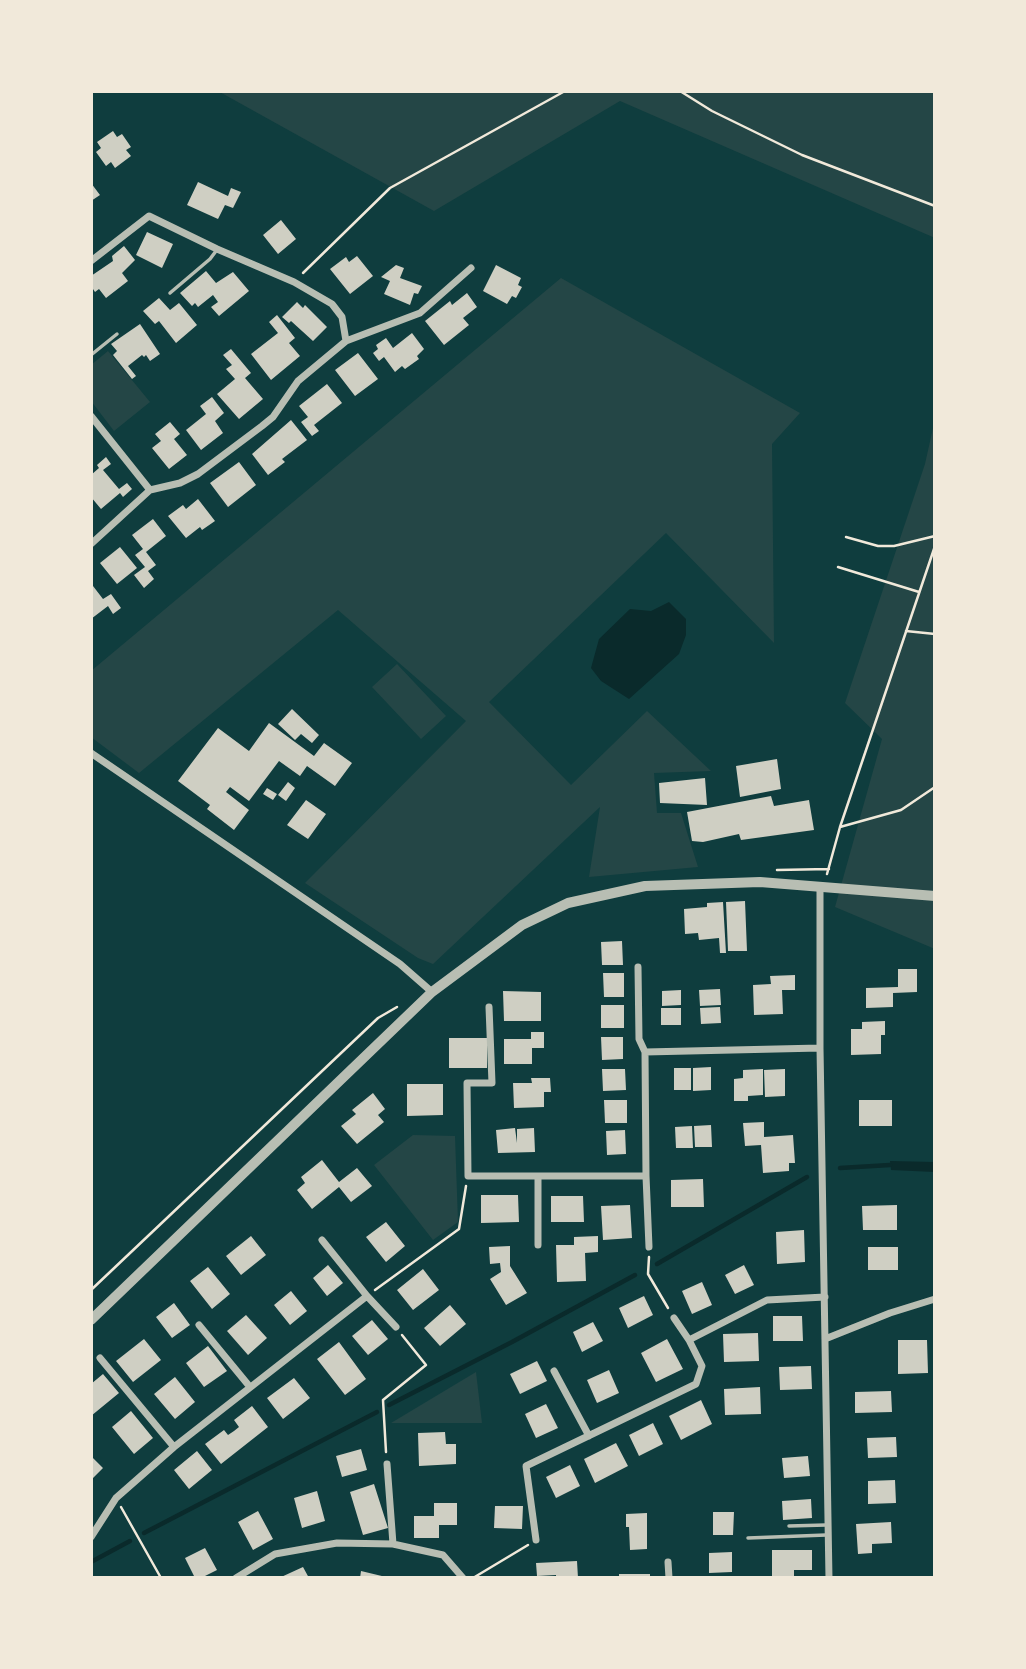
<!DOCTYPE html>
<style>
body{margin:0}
#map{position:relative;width:1026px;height:1669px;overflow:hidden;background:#0f3d3e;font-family:Poppins,sans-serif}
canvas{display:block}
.frame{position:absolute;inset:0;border:93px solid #f1e9da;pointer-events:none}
</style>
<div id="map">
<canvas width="1026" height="1669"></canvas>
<div class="frame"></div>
</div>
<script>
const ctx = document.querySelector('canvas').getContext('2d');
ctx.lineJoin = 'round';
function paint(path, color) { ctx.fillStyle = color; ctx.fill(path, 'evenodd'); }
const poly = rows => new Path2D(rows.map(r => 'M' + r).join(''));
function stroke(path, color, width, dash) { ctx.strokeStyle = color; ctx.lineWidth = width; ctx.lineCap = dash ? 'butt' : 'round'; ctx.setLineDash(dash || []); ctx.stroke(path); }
paint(poly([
 [218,91,935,91,935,238,620,101,434,211],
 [561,278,800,413,772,444,774,643,666,533,489,702,571,785,647,711,711,771,654,773,657,813,681,813,698,867,589,877,600,807,433,964,418,958,305,883,466,721,338,610,139,773,91,737,91,671],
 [108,351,150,402,114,431,91,401,91,365],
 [935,419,935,949,835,907,882,739,845,703,925,464],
 [397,664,446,716,421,739,372,687],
 [413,1135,455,1136,458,1222,433,1240,374,1165],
 [476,1372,482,1423,391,1423]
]), '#244646');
paint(poly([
 [669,602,686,619,686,635,679,654,629,699,601,681,591,668,599,639,630,609,651,611],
 [890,1161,935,1162,935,1172,891,1170]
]), '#0a2a2b');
stroke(poly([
 [840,1168,890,1165],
 [657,1264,807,1177],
 [389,1405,512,1342,635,1275],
 [144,1533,377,1412],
 [91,1562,130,1541]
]), '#0a2a2b', 4.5);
paint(poly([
 [113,131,117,137,122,134,131,147,126,150,131,156,115,168,111,162,106,166,96,152,101,148,97,142],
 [198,182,228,196,231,188,241,192,233,208,225,205,218,219,187,205],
 [91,183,100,195,91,201],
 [281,220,296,239,278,254,263,235],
 [147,232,173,244,162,268,136,255],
 [124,246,135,260,122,273,128,281,106,298,99,289,95,292,91,286,91,276,113,261,112,256],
 [357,256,373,276,350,294,330,269,346,257,349,262],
 [396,265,404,268,400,278,422,286,418,294,414,293,410,305,384,294,390,281,381,277],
 [496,265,521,278,518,285,522,287,516,298,512,296,507,304,483,291],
 [206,271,216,283,233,272,249,291,219,316,211,307,218,302,213,295,198,307,195,303,192,306,180,293],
 [467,293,477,307,463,318,469,325,444,345,425,321,450,301,452,305],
 [159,298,170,310,179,303,197,325,176,343,159,321,155,324,143,311],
 [297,302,303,308,305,305,327,327,313,341,291,321,289,323,282,317],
 [277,315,295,338,289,343,300,356,271,380,251,354,278,333,269,322],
 [140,324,160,354,150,361,146,355,144,357,142,355,128,366,136,376,132,379,113,355,117,351,111,344],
 [412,333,424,349,417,356,419,359,405,369,402,366,395,372,384,357,379,361,373,353,378,349,376,345,386,338,393,348],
 [231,349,251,373,245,378,263,399,239,419,217,394,235,379,226,369,232,365,223,355],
 [358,353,378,379,355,396,335,370],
 [327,384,342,403,314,425,319,431,312,436,301,422,308,417,299,406],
 [212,397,224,413,215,421,223,433,201,450,186,430,206,414,200,406],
 [291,420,307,440,282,459,285,462,268,475,252,454],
 [170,422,180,434,174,439,187,455,169,469,152,448,161,441,155,434],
 [106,457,111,464,103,470,119,489,127,483,132,489,123,497,120,493,101,509,91,497,91,475,99,468,97,465],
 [239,462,256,485,228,507,210,483],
 [198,499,215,521,202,530,200,527,186,538,168,516,183,505,186,509],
 [153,519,166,536,146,552,156,565,148,571,154,579,144,588,134,575,145,567,135,555,143,549,132,535],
 [120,547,137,568,117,584,100,563],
 [93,586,103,599,111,594,121,608,113,614,108,606,91,619,91,587],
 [292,709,319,735,312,743,301,734,295,740,278,724],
 [269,723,314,756,324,743,352,763,335,786,307,766,300,776,279,761,249,801,230,787,226,792,249,810,234,830,207,809,210,805,178,781,218,728,249,751],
 [777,759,781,789,740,797,736,766],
 [705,778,707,805,660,803,659,783],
 [288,782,295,788,286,801,278,795],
 [267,788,277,794,273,800,263,794],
 [771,796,774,806,809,800,814,830,741,840,739,834,703,842,692,841,687,812],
 [306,800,326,814,308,839,287,825],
 [745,901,747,951,728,951,726,902],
 [723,902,726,953,720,953,719,938,699,940,698,933,685,934,684,909,707,907,707,903],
 [622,941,623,965,602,965,601,942],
 [898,969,917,969,917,992,893,993,893,1007,866,1008,866,988,898,987],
 [603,973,624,973,624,997,604,997],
 [795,975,795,990,782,990,783,1014,754,1015,753,985,771,984,770,976],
 [720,989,721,1005,700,1006,699,990],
 [681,990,681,1005,662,1006,662,991],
 [503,991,541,992,541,1021,504,1021],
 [601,1005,624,1005,624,1028,601,1028],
 [720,1007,721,1023,701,1024,700,1008],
 [661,1008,681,1008,681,1025,661,1025],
 [885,1021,885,1035,881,1035,881,1054,851,1055,851,1029,862,1029,862,1022],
 [531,1032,544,1032,544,1048,532,1048,532,1064,504,1064,504,1039,531,1039],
 [601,1037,623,1037,623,1059,602,1060],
 [449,1038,487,1038,487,1068,449,1068],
 [711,1067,711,1090,693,1091,693,1068],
 [674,1068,691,1068,691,1090,674,1090],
 [602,1069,625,1069,626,1090,603,1091],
 [763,1069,763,1095,748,1096,748,1101,734,1101,734,1079,743,1078,743,1070],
 [785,1069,785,1096,765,1097,764,1070],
 [531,1078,550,1078,551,1092,544,1092,544,1107,514,1108,513,1083,532,1083],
 [407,1084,443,1084,443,1115,407,1116],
 [373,1093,385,1109,378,1115,384,1122,357,1144,341,1126,356,1114,352,1110],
 [604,1100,627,1100,627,1123,605,1123],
 [859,1100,892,1100,892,1126,859,1126],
 [764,1122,764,1137,793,1135,795,1163,789,1163,789,1171,763,1173,761,1145,745,1146,743,1123],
 [711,1125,712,1147,695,1147,694,1126],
 [692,1126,693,1148,676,1148,675,1127],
 [515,1128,517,1143,517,1129,534,1128,535,1152,498,1153,496,1130],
 [625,1130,626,1154,607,1155,606,1131],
 [322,1160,339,1182,357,1168,372,1186,351,1202,339,1187,312,1209,297,1190,305,1183,301,1177],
 [703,1179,704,1207,671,1207,671,1180],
 [481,1195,518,1195,519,1222,481,1223],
 [551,1196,583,1196,584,1222,551,1222],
 [630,1205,632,1238,603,1240,601,1206],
 [897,1205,897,1230,863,1230,862,1206],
 [386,1222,405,1246,386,1262,366,1237],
 [804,1230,805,1262,777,1264,776,1232],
 [251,1236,266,1255,241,1275,226,1256],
 [598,1236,598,1252,585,1253,586,1281,557,1282,556,1245,574,1245,574,1237],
 [510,1246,510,1266,527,1293,506,1305,490,1279,501,1272,500,1263,490,1264,489,1247],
 [868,1247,898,1247,898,1270,868,1270],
 [328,1265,343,1283,327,1296,313,1278],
 [744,1265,754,1285,735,1294,725,1275],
 [208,1267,230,1294,212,1309,190,1281],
 [423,1269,439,1290,413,1310,397,1290],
 [702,1282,712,1305,692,1314,682,1291],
 [291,1291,307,1311,290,1325,274,1305],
 [644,1296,653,1315,628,1328,619,1308],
 [174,1303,190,1325,172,1338,156,1317],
 [450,1305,466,1324,440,1346,424,1328],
 [246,1315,267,1338,248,1355,227,1331],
 [773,1316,802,1316,803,1341,773,1341],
 [372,1320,388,1339,368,1355,352,1336],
 [593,1322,603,1341,582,1352,573,1332],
 [758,1333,759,1361,724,1362,723,1334],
 [144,1339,161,1360,133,1382,116,1361],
 [667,1339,683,1369,656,1382,641,1353],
 [898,1340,927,1340,928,1373,898,1374],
 [339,1342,366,1379,345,1395,317,1359],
 [208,1346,227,1371,204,1387,186,1363],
 [537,1361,547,1381,520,1394,510,1374],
 [811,1366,812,1389,780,1390,779,1367],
 [609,1370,619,1393,597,1403,587,1380],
 [103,1374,119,1393,91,1416,91,1384],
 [175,1377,195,1402,175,1419,154,1394],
 [294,1378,310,1398,283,1419,267,1398],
 [760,1387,761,1414,725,1415,724,1389],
 [891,1391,892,1412,855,1413,855,1392],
 [701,1400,712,1424,681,1440,669,1416],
 [546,1404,558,1428,536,1438,525,1414],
 [252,1406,268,1427,221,1464,205,1444,224,1430,228,1435,234,1431,239,1427,234,1420],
 [131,1411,153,1438,134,1454,112,1427],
 [653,1423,663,1444,639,1456,629,1435],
 [445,1432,446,1444,456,1444,456,1464,419,1466,418,1433],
 [896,1437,897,1457,868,1458,867,1438],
 [616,1443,628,1466,595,1483,584,1459],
 [361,1449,367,1470,342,1477,336,1456],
 [197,1451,212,1470,189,1489,174,1470],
 [91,1456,103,1468,91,1480],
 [808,1456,810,1476,784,1478,782,1458],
 [570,1465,580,1486,556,1498,546,1477],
 [895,1480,896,1503,868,1504,868,1481],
 [374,1484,388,1528,363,1535,350,1492],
 [317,1491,325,1521,302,1528,294,1498],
 [811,1499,812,1518,783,1520,782,1501],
 [434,1503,457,1503,457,1525,439,1525,439,1538,414,1538,414,1516,434,1516],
 [495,1506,523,1506,522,1529,494,1528],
 [258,1511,273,1539,253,1550,238,1522],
 [713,1512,734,1512,733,1535,713,1535],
 [647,1513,647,1549,630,1550,629,1527,626,1527,626,1514],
 [891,1522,892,1543,872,1544,872,1553,858,1554,856,1524],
 [205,1548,217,1570,201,1578,195,1578,185,1558],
 [772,1550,812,1550,812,1570,794,1570,794,1576,772,1576],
 [732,1552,732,1572,709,1573,709,1553],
 [577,1561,578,1578,556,1578,556,1575,537,1576,536,1563],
 [303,1567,309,1578,279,1578],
 [361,1571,386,1577,386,1578,360,1578],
 [619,1574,650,1574,650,1578,619,1578]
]), '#cfcfc3');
stroke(poly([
 [680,91,712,111,802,155,935,206],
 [303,273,390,188,565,91],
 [846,537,878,546,894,546,935,536],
 [838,567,919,592],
 [906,631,935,634],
 [840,827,901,810,935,787],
 [777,870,829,869],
 [827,874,840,827,935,546],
 [649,1257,648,1274,668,1308],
 [91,1290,378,1018,397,1007],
 [375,1290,459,1229,466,1186],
 [386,1452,383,1400,426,1365,402,1335],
 [121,1507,161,1578],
 [473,1578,528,1545]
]), '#f1e9da', 2.5);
stroke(poly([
 [170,293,210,259,216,251],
 [91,355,117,334],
 [789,1526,826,1525],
 [748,1538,826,1535]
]), '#b8beb3', 3.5);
stroke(poly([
 [91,261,149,216,217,249,294,282,332,304,342,317,346,341,298,381,273,417,262,426,198,474,180,483,150,490,91,544],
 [346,341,420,313,471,268],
 [91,416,150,490],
 [91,753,400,964,432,992],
 [820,887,820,1048,829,1578],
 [638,967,639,1039,645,1052],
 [489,1007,492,1083,467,1083,468,1176,646,1176,645,1052,820,1048],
 [646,1176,649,1247],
 [538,1177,538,1245],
 [322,1240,367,1296],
 [674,1318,689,1340],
 [199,1325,250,1387],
 [825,1339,890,1313,935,1299],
 [100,1358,174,1447],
 [554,1371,589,1436],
 [387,1464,393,1544],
 [91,1537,116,1498,174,1447,367,1296,396,1327],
 [536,1540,526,1466,696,1384,702,1366,689,1340,767,1300,825,1297],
 [668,1562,669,1578],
 [236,1578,275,1554,337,1543,393,1544,443,1555,463,1578]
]), '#b8beb3', 7);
stroke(poly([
 [91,1320,432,992,522,925,568,903,645,886,760,882,935,896]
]), '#b8beb3', 10);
</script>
